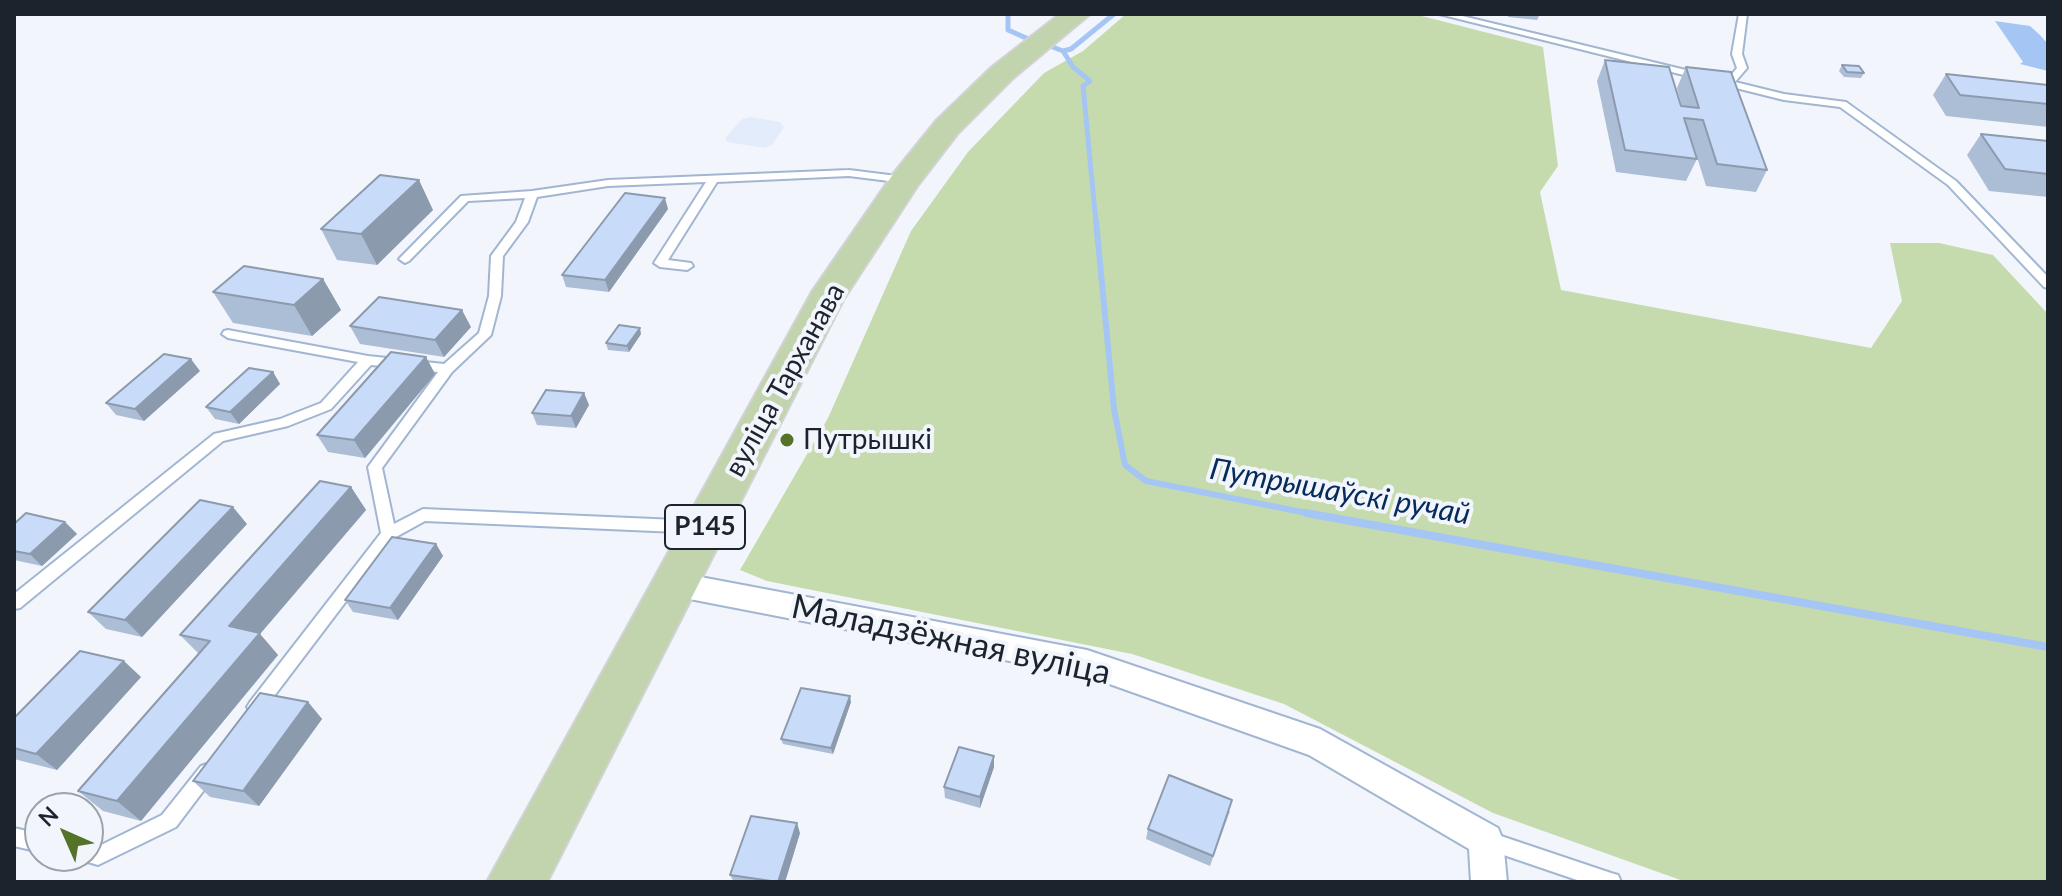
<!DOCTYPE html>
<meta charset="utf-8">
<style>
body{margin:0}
#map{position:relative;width:2062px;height:896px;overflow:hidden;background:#f2f6fc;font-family:Lato,sans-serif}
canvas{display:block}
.frame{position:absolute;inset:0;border:16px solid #1b232d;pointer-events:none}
.north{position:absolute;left:24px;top:792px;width:80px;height:80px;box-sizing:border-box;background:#f2f6fc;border:2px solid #9ca2a9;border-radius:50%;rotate:315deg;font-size:22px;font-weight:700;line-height:32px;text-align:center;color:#1b232d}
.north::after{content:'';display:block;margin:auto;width:28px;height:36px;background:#547228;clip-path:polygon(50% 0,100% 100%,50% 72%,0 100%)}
</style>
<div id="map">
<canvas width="2062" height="896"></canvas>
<div class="frame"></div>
<div class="north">N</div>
</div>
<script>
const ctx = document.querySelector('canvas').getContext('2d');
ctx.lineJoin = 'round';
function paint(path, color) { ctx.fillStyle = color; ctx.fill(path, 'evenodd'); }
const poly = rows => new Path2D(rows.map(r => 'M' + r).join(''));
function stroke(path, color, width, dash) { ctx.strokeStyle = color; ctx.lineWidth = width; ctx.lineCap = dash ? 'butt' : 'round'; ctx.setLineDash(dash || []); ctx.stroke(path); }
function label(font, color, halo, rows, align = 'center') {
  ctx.font = font + ' Lato,sans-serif'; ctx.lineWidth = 8; ctx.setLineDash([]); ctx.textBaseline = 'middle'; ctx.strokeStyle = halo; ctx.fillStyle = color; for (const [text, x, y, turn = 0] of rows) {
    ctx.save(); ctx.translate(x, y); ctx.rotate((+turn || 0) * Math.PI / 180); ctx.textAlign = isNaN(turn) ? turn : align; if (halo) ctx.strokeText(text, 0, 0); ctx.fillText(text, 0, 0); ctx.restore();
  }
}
paint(poly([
 [751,117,780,122,784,127,772,145,764,148,727,142,725,138,742,119]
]), '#e2ecfb');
paint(poly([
 [1126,14,1414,14,1543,47,1558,166,1540,192,1561,290,1871,348,1902,301,1890,243,1939,243,1993,255,2048,314,2048,882,1686,882,1493,813,1284,704,1132,654,767,581,740,570,828,418,911,231,968,152,1044,73,1083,51]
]), '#c5dbae');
paint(poly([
 [1995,21,2030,26,2040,35,2048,44,2048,71,2020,64,2023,62]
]), '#a5c6f4');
stroke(poly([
 [1008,14,1008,30,1033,41],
 [1045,44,1063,51,1073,67,1090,81,1083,86,1096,223],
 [1063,51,1071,49,1114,14]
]), '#a5c6f4', 5);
stroke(poly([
 [1096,221,1114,409,1125,465,1146,481,1317,515]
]), '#a5c6f4', 6);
stroke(poly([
 [1306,513,2048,647]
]), '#a5c6f4', 8);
const service = poly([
 [1439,14,1454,14,1727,80,1737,68,1732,54,1739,14,1747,14,1742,54,1747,68,1735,82,1784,94,1846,102,1956,181,2048,277,2048,288,2044,287,1948,185,1840,107,1784,100,1439,14],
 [849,170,905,177,910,180,905,183,849,176,717,182,668,260,691,263,693,266,687,270,660,267,654,263,706,182,608,186,537,197,528,222,503,256,501,296,491,335,452,372,382,468,394,524,423,509,700,521,705,523,707,527,705,531,700,533,425,521,394,538,262,712,256,715,250,712,247,707,250,702,381,533,368,467,438,372,371,365,331,409,288,426,223,441,20,608,14,609,14,594,214,434,280,419,321,403,358,362,228,338,222,334,224,331,228,330,368,356,444,364,479,333,489,296,491,256,516,222,525,198,468,201,409,261,405,263,399,259,461,196,532,191,608,180,849,170],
 [207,764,213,766,216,772,213,778,176,827,98,865,81,860,79,856,88,856,88,845,97,847,162,815,201,766,207,764],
 [14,828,40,834,40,852,14,846,14,828],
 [1486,831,1611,873,1618,875,1621,882,1583,882,1486,849,1479,846,1477,840,1479,834,1486,831]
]);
const minor = poly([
 [674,572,1087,650,1320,729,1498,828,1503,840,1507,882,1471,882,1469,849,1309,755,1087,676,674,596,664,592,659,584,664,576,674,572]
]);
const primary = poly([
 [1060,14,1090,14,1012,79,958,133,918,185,843,300,547,882,487,882,812,292,894,173,936,121,992,67,1060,14]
]);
stroke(service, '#a2b6d2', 4);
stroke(minor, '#a2b6d2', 4);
stroke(primary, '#d1d3d5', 4);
paint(service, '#fff');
paint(minor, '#fff');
paint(primary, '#c2d4ad');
paint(poly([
 [1508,14,1540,14,1537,20,1508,17],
 [1605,60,1682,107,1677,88,1686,67,1767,170,1756,192,1706,186,1692,141,1691,141,1697,159,1686,181,1616,172,1597,81],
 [1842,65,1864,73,1861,78,1844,77,1839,71],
 [1946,74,2048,85,2048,127,1946,116,1933,95],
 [1981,134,2048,141,2048,197,1989,191,1967,155],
 [668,209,609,292,566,287,562,275],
 [433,210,377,265,337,260,321,229],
 [323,279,341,310,312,336,233,323,213,292],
 [350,326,471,327,444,357,360,344],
 [641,334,629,352,608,350,606,343],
 [426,357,435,374,365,458,328,452,317,435],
 [200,371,144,421,116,415,106,403],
 [273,372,280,384,239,424,215,419,206,407],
 [584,393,589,405,576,428,537,425,532,413],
 [351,487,366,510,260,634,278,655,141,821,103,811,78,791,199,654,180,635],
 [65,522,77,534,42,566,14,560,14,524],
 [247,524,142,637,106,629,88,612],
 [436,544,443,556,398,620,353,612,345,600],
 [141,677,57,770,14,759,14,718],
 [308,702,322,719,259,806,210,797,193,781],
 [851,702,833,754,783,744,781,739],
 [994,756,994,767,980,808,945,798,944,787],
 [1230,811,1210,866,1146,839,1148,829],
 [800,833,785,882,734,882,730,875]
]), '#acbdd6');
paint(poly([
 [419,180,433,210,377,265,361,234],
 [665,198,668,209,609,292,605,280],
 [323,279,341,310,312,336,294,305],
 [462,310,471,327,444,357,435,340],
 [640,328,641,334,629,352,627,346],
 [426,357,435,374,365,458,354,440],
 [191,359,200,371,144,421,135,409],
 [273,372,280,384,239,424,230,412],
 [584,393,589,405,576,428,571,416],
 [351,487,366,510,260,634,278,655,141,821,117,801,229,626],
 [233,507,247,524,142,637,125,620],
 [65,522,77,534,42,566,30,554],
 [436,544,443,556,398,620,390,608],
 [124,661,141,677,57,770,36,754],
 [850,696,851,702,833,754,831,748],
 [308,702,322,719,259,806,243,791],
 [994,756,994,767,980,808,980,797],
 [797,823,800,833,785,882,778,882]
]), '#8c9aae');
const building = poly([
 [1605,60,1669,67,1681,106,1699,108,1686,67,1731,72,1767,170,1717,164,1703,120,1684,118,1697,159,1625,150,1605,60],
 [1842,65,1859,66,1864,73,1847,72,1842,65],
 [1946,74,2048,85,2048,104,1960,95,1946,74],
 [1981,134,2048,141,2048,174,2005,169,1981,134],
 [380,175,419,180,361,234,321,229,380,175],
 [625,193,665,198,605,280,562,275,625,193],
 [244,266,323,279,294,305,213,292,244,266],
 [379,297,462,310,435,340,350,326,379,297],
 [619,325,640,328,627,346,606,343,619,325],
 [391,352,426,357,354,440,317,435,391,352],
 [164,354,191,359,135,409,106,403,164,354],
 [249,368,273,372,230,412,206,407,249,368],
 [546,390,584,393,571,416,532,413,546,390],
 [320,481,351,487,229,626,260,633,117,801,78,791,210,641,180,635,320,481],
 [200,500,233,507,125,620,88,612,200,500],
 [26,513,65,522,30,554,14,551,14,524,26,513],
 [392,537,436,544,390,608,345,600,392,537],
 [80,651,124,661,36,754,14,748,14,718,80,651],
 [801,688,850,696,831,748,781,739,801,688],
 [260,693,308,702,243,791,193,781,260,693],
 [959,747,994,756,980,797,944,787,959,747],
 [1169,775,1232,800,1213,856,1148,829,1169,775],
 [751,816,797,823,778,882,730,875,751,816]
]);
paint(building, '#c8dcf9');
stroke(building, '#8c9aae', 2);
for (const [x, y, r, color] of [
 [787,440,8,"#547228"]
]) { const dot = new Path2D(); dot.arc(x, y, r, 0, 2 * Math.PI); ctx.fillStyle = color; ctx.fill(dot); stroke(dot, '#f2f6fc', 3); }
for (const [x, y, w] of [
 [705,527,80]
]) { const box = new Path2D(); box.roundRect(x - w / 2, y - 22, w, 44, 6); ctx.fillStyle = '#f2f6fc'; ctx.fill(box); stroke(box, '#1b232d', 2); }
label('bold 26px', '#1b232d', null, [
 ["Р145",705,527]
]);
label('28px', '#1b232d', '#f2f6fc', [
 ["вуліца Тарханава",785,380,-61]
]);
label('28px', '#1b232d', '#f2f6fc', [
 ["Путрышкі",803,440]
], 'left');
label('italic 30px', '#052b5c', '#f2f6fc', [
 ["Путрышаўскі ручай",1340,492,10]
]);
label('34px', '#1b232d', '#f2f6fc', [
 ["Маладзёжная вуліца",951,640,12]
]);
</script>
